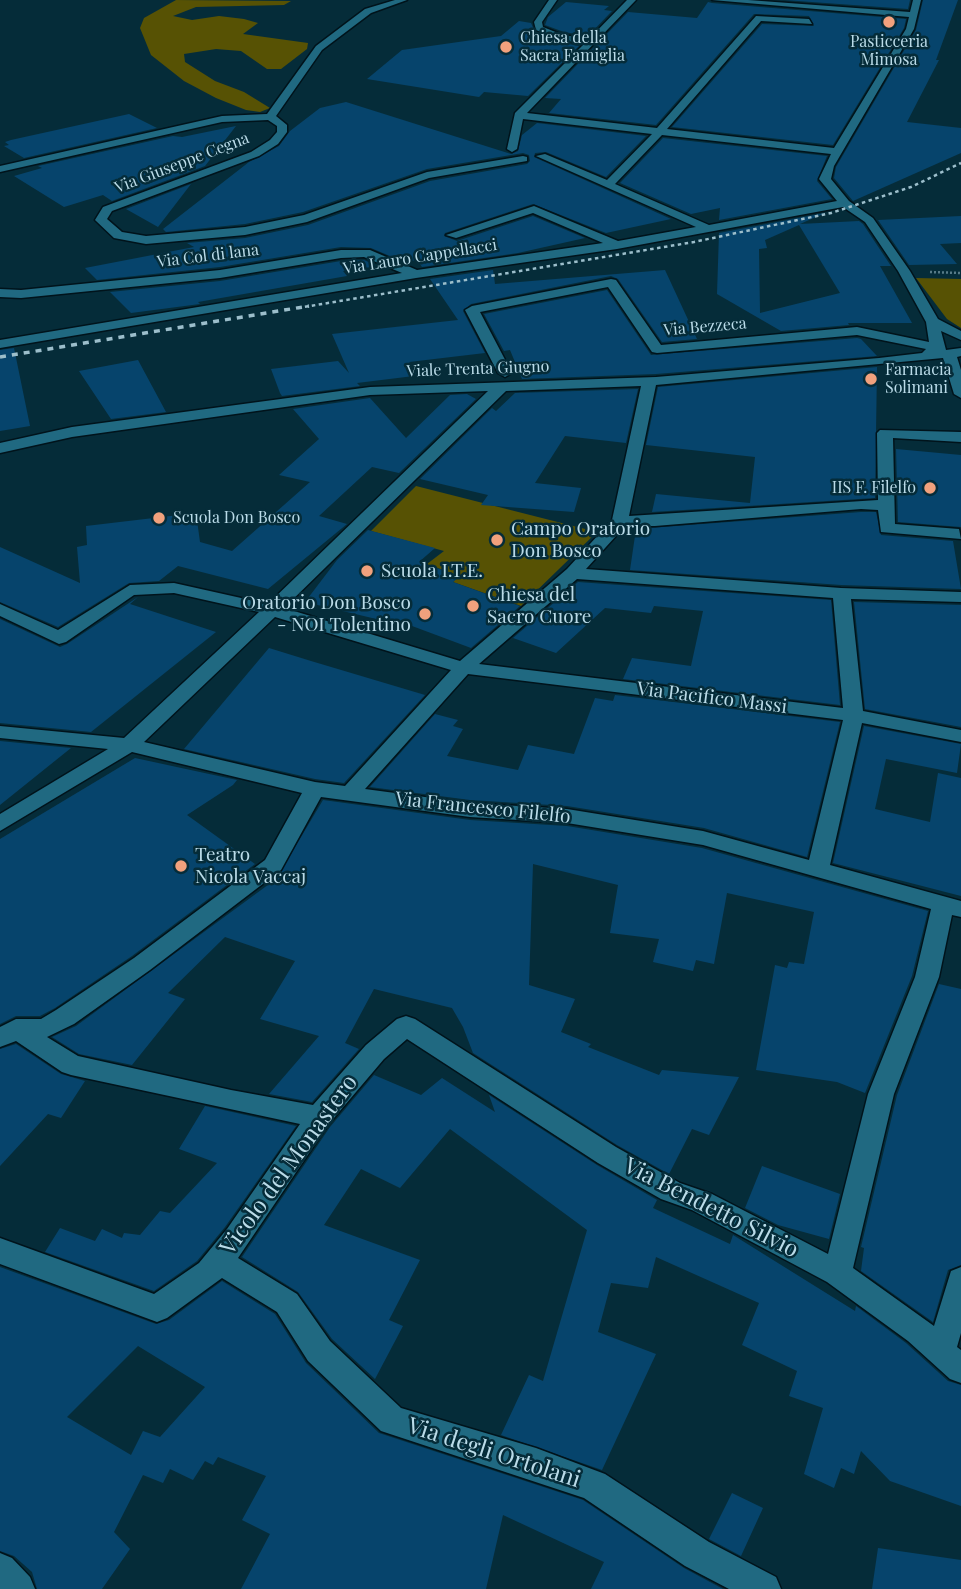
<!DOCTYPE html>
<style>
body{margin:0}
canvas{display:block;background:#052c39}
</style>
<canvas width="961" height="1589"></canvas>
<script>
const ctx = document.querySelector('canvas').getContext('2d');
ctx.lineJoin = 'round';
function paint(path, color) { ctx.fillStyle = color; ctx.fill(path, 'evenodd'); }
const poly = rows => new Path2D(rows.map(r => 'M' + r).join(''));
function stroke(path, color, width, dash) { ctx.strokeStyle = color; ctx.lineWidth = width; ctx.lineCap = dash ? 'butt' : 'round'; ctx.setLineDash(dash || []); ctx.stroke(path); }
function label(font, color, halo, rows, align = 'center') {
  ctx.font = font + ' "Playfair Display",serif'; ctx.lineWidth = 5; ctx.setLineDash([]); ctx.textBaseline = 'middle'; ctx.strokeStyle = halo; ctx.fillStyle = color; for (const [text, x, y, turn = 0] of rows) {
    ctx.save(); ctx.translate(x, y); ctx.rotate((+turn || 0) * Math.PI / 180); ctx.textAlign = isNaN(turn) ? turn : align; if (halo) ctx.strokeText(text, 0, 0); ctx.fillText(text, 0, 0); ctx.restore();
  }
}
paint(poly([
 [176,0,291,1,284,5,196,7,173,16,192,20,219,16,244,19,258,23,243,34,308,43,307,49,281,69,267,69,241,51,216,49,184,54,185,62,215,81,244,92,270,108,260,112,246,110,216,98,184,81,151,55,140,28,144,18],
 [916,278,961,279,961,328,947,319],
 [416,486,597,532,521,606,453,582,459,576,427,564,444,551,371,531]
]), '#575204');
paint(poly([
 [784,0,910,0,908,9],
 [923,0,958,0,936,60,939,60,907,122,961,128,961,153,853,201,834,178,836,167,916,30],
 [566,2,609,6,604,10,612,11,588,36,564,32,545,25,548,17],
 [708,2,712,3,906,19,904,28,833,145,672,127,762,24,814,26,809,16,754,14,656,125,549,113,561,99,545,98,628,12,697,18],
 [519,21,531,23,535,32,557,42,579,46,528,96,484,92,479,97,367,79,402,50,501,36],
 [346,102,511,154,518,151,522,135,537,123,646,136,606,177,546,152,535,153,534,157,671,219,606,233,533,204,445,233,444,236,457,241,533,216,585,238,518,253,422,267,417,260,404,262,371,248,341,247,220,267,97,280,85,268,194,247,187,243,245,238,308,225,430,181,527,164,530,161,529,155,523,153,427,169,303,212,245,224,166,232,163,229,249,162,279,146,290,131,320,108],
 [129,114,157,128,24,158,4,146,9,145,5,142,11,140],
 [236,126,205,166,112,201,103,195,64,207,14,176,42,168,38,166,173,136,182,137],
 [663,138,827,156,817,181,832,199,719,220,720,208,691,214,620,183],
 [191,184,158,227,126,209],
 [825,213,800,224,859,221,863,224,891,266,880,266,912,323,848,323,849,325,781,331,717,294,719,233],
 [799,225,840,293,760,313,759,249,767,248,765,240],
 [961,216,961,243,940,244,957,264,909,265,878,220],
 [364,260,378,266,343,271,347,276,198,302,200,304,131,313,110,292,220,281,341,261],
 [493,270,495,284,665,270,697,339,662,342,618,279,611,276,471,304,463,311,485,353,409,362,430,374,357,383,360,386,282,396,280,393,271,369,338,361,349,373,332,334,458,320,430,279],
 [607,290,651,355,857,338,861,339,877,356,656,374,522,379,510,350,504,351,484,314],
 [14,348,30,426,0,431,0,350],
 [138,360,166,412,111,419,79,371],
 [877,367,875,498,652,512,656,494,750,503,755,457,646,445,658,387],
 [638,389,626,443,565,436,535,483,581,488,574,512,481,505,488,495,420,479,492,408,496,411,515,393],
 [467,394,476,399,399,473,372,467,319,516,347,524,268,589,178,566,159,581,129,583,58,627,0,602,0,547,80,583,77,547,87,545,86,526,196,513,200,542,232,551,310,482,279,475,319,439,293,409,370,398,406,438,450,395],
 [896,449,961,455,961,527,898,522],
 [861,512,876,512,881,535,953,541,961,589,841,585,630,570,636,529],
 [368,530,435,548,419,562,460,576,453,582,520,606,471,648,396,620,393,623,305,602,337,560],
 [578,582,831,600,840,705,623,679,632,658,691,666,703,611,654,606,651,613,605,608,556,653,513,638],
 [138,597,130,604,216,632,91,732,0,723,0,619,60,647,67,644],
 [854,602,961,605,961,727,865,709],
 [269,648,311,661,425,695,344,783,315,779,184,749],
 [615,695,840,722,807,857,704,828,567,806,470,800,370,787,435,714,458,720,453,726,463,729,447,756,518,770,528,745,574,754,595,698,613,701],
 [864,726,961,744,957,773,886,759,875,809,930,822,938,773,961,778,961,896,833,863],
 [0,741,71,748,0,805],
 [135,758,237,780,233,785,187,815,255,864,132,956,55,1008,40,1016,16,1016,0,1024,0,839],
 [323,800,470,820,567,826,702,848,928,911,912,976,865,1093,837,1082,756,1070,775,965,787,968,789,962,804,964,814,912,727,893,714,964,696,960,693,971,653,962,659,939,610,933,618,885,533,864,529,985,575,999,561,1032,591,1044,588,1047,659,1075,662,1070,739,1077,709,1135,692,1129,669,1174,617,1145,473,1053,463,1027,452,1008,374,989,345,1043,359,1049,312,1102,269,1094,319,1036,260,1019,295,961,225,937,168,993,185,999,132,1065,79,1054,52,1037,76,1026,276,879],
 [939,984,961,989,961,1265,948,1270,933,1322,861,1271,864,1248,861,1247,897,1095],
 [16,1044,61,1074,85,1081,61,1118,48,1114,0,1166,0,1049],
 [374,1075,421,1095,442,1078,495,1112,489,1095,597,1165,657,1200,653,1208,730,1244,733,1235,855,1311,856,1306,906,1343,948,1381,961,1385,961,1506,890,1481,861,1451,854,1474,841,1468,834,1488,804,1474,823,1408,789,1396,797,1371,742,1345,759,1303,656,1257,648,1288,611,1283,598,1332,656,1354,602,1470,501,1435,529,1375,543,1381,587,1230,450,1129,400,1188,361,1169,324,1225,420,1260,389,1320,403,1326,375,1379,332,1339,298,1292,242,1257,330,1127],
 [205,1106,296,1126,225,1227,197,1261,154,1291,45,1252,60,1228,95,1241,102,1229,122,1238,124,1233,140,1235,160,1211,170,1213,217,1163,179,1149],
 [762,1166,840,1194,829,1239,778,1225,745,1208],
 [0,1267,156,1324,169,1320,222,1281,275,1314,306,1363,379,1433,583,1500,684,1568,723,1589,591,1589,604,1562,503,1515,486,1589,241,1589,270,1534,242,1520,266,1476,218,1457,213,1465,205,1461,193,1480,170,1469,163,1483,143,1475,114,1532,130,1549,102,1589,37,1589,32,1572,14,1556,0,1551],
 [138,1346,205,1387,160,1437,143,1431,131,1455,67,1417],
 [732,1493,763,1508,741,1556,709,1539],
 [878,1548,961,1560,961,1589,872,1589]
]), '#06446c');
const minor = poly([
 [395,0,407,0,371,13,322,50,276,116,287,125,287,132,278,144,259,156,112,211,107,219,122,232,146,236,245,227,304,215,427,172,523,156,527,157,527,161,429,178,307,222,245,235,146,244,114,238,95,220,103,207,251,152,270,140,277,132,277,126,268,120,222,122,0,172,0,166,222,116,267,114,316,46,365,9,395,0],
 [549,0,557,0,542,22,543,27,563,35,589,39,627,0,636,0,527,113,657,128,756,16,809,19,812,24,761,21,667,129,834,148,906,29,909,17,712,0,748,0,910,12,913,0,921,0,914,29,834,166,831,179,849,201,873,218,910,271,938,319,961,331,961,340,941,331,946,350,961,348,961,356,957,357,961,370,961,398,954,394,943,358,656,385,629,516,878,500,877,433,880,430,961,432,961,442,893,438,895,524,959,529,961,539,881,532,878,510,861,509,655,526,625,526,586,569,841,588,961,592,961,602,851,599,863,711,961,730,961,742,862,723,830,865,961,901,961,917,952,915,939,977,894,1094,853,1268,934,1326,951,1271,961,1267,961,1333,957,1347,961,1350,961,1383,950,1379,908,1341,827,1282,692,1210,661,1199,598,1163,407,1039,384,1059,328,1125,238,1258,297,1294,330,1341,401,1408,536,1448,605,1474,709,1542,776,1577,781,1589,729,1589,685,1566,584,1498,381,1431,308,1361,277,1312,222,1278,167,1318,157,1322,0,1264,0,1238,154,1294,199,1263,227,1229,300,1124,71,1075,62,1072,16,1041,0,1047,0,1027,16,1019,41,1019,56,1010,134,958,265,860,302,793,132,752,0,831,0,814,108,749,0,738,0,726,124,738,259,612,174,593,134,595,66,642,59,644,0,616,0,604,58,630,130,585,174,583,268,604,488,391,370,395,72,437,0,453,0,443,72,427,370,387,656,377,879,358,922,353,926,349,857,335,657,353,652,352,608,287,480,312,512,373,505,377,498,373,465,310,472,306,611,279,616,280,661,345,857,327,929,342,926,322,898,271,865,222,843,207,617,249,416,278,0,348,0,340,402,273,364,257,341,258,220,278,21,298,0,297,0,289,21,290,220,270,341,250,370,250,417,270,603,243,533,213,456,238,446,235,534,206,618,241,696,227,536,156,545,154,607,180,652,134,523,119,517,149,512,152,507,149,515,113,584,44,558,39,536,30,534,22,549,0],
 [662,135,831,154,819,179,837,201,709,225,615,184,662,135],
 [641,386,612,520,567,569,460,661,284,608,506,391,641,386],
 [577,579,833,598,843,708,479,664,577,579],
 [275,617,451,670,345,786,315,782,144,742,275,617],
 [468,674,843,720,809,860,703,831,567,809,470,803,365,789,468,674],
 [321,797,470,817,567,823,703,845,931,909,915,977,868,1094,828,1254,712,1194,680,1183,616,1147,415,1019,406,1016,397,1019,366,1045,313,1105,231,1090,78,1056,47,1037,74,1024,150,970,281,870,321,797],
 [0,1553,12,1558,30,1577,35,1589,0,1589,0,1553]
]);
stroke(minor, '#00131b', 3);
stroke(poly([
 [930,272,961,273]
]), '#577b88', 2.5, [2, 2]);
paint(minor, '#206981');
stroke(poly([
 [298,308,694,242,831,213,911,187,961,163]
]), '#9cbecb', 2.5, [3.5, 3.5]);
stroke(poly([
 [0,357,309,306]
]), '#9cbecb', 3.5, [6, 6]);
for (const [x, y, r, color] of [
 [889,22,7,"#f1a17d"],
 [506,47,7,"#f1a17d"],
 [871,379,7,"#f1a17d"],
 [930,488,7,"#f1a17d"],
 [159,518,7,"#f1a17d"],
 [497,540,7,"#f1a17d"],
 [367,571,7,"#f1a17d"],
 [473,606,7,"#f1a17d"],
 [425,614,7,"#f1a17d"],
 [181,866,7,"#f1a17d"]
]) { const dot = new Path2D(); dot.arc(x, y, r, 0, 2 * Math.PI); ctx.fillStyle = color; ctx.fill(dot); stroke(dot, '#052c39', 2.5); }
label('16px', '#badbe8', '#052c39', [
 ["Chiesa della",520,38],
 ["Sacra Famiglia",520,56],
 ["Pasticceria",889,42,"center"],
 ["Mimosa",889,60,"center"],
 ["Farmacia",885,370],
 ["Solimani",885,388],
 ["IIS F. Filelfo",916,488,"right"],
 ["Scuola Don Bosco",173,518]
], 'left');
label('16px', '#badbe8', '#052c39', [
 ["Via Giuseppe Cegna",182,163,-21],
 ["Via Col di lana",208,256,-7],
 ["Via Lauro Cappellacci",420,257,-9],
 ["Via Bezzeca",705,327,-5],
 ["Viale Trenta Giugno",478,369,-2]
]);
label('19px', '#badbe8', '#052c39', [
 ["Campo Oratorio",511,529],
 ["Don Bosco",511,551],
 ["Scuola I.T.E.",381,571],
 ["Chiesa del",487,595],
 ["Sacro Cuore",487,617],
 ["Oratorio Don Bosco",411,603,"right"],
 ["- NOI Tolentino",411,625,"right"],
 ["Teatro",195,855],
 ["Nicola Vaccaj",195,877]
], 'left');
label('19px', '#badbe8', '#052c39', [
 ["Via Pacifico Massi",712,698,7],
 ["Via Francesco Filelfo",483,808,6]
]);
label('23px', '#badbe8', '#052c39', [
 ["Vicolo del Monastero",289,1165,-54],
 ["Via Bendetto Silvio",711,1208,27],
 ["Via degli Ortolani",494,1453,18]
]);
</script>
